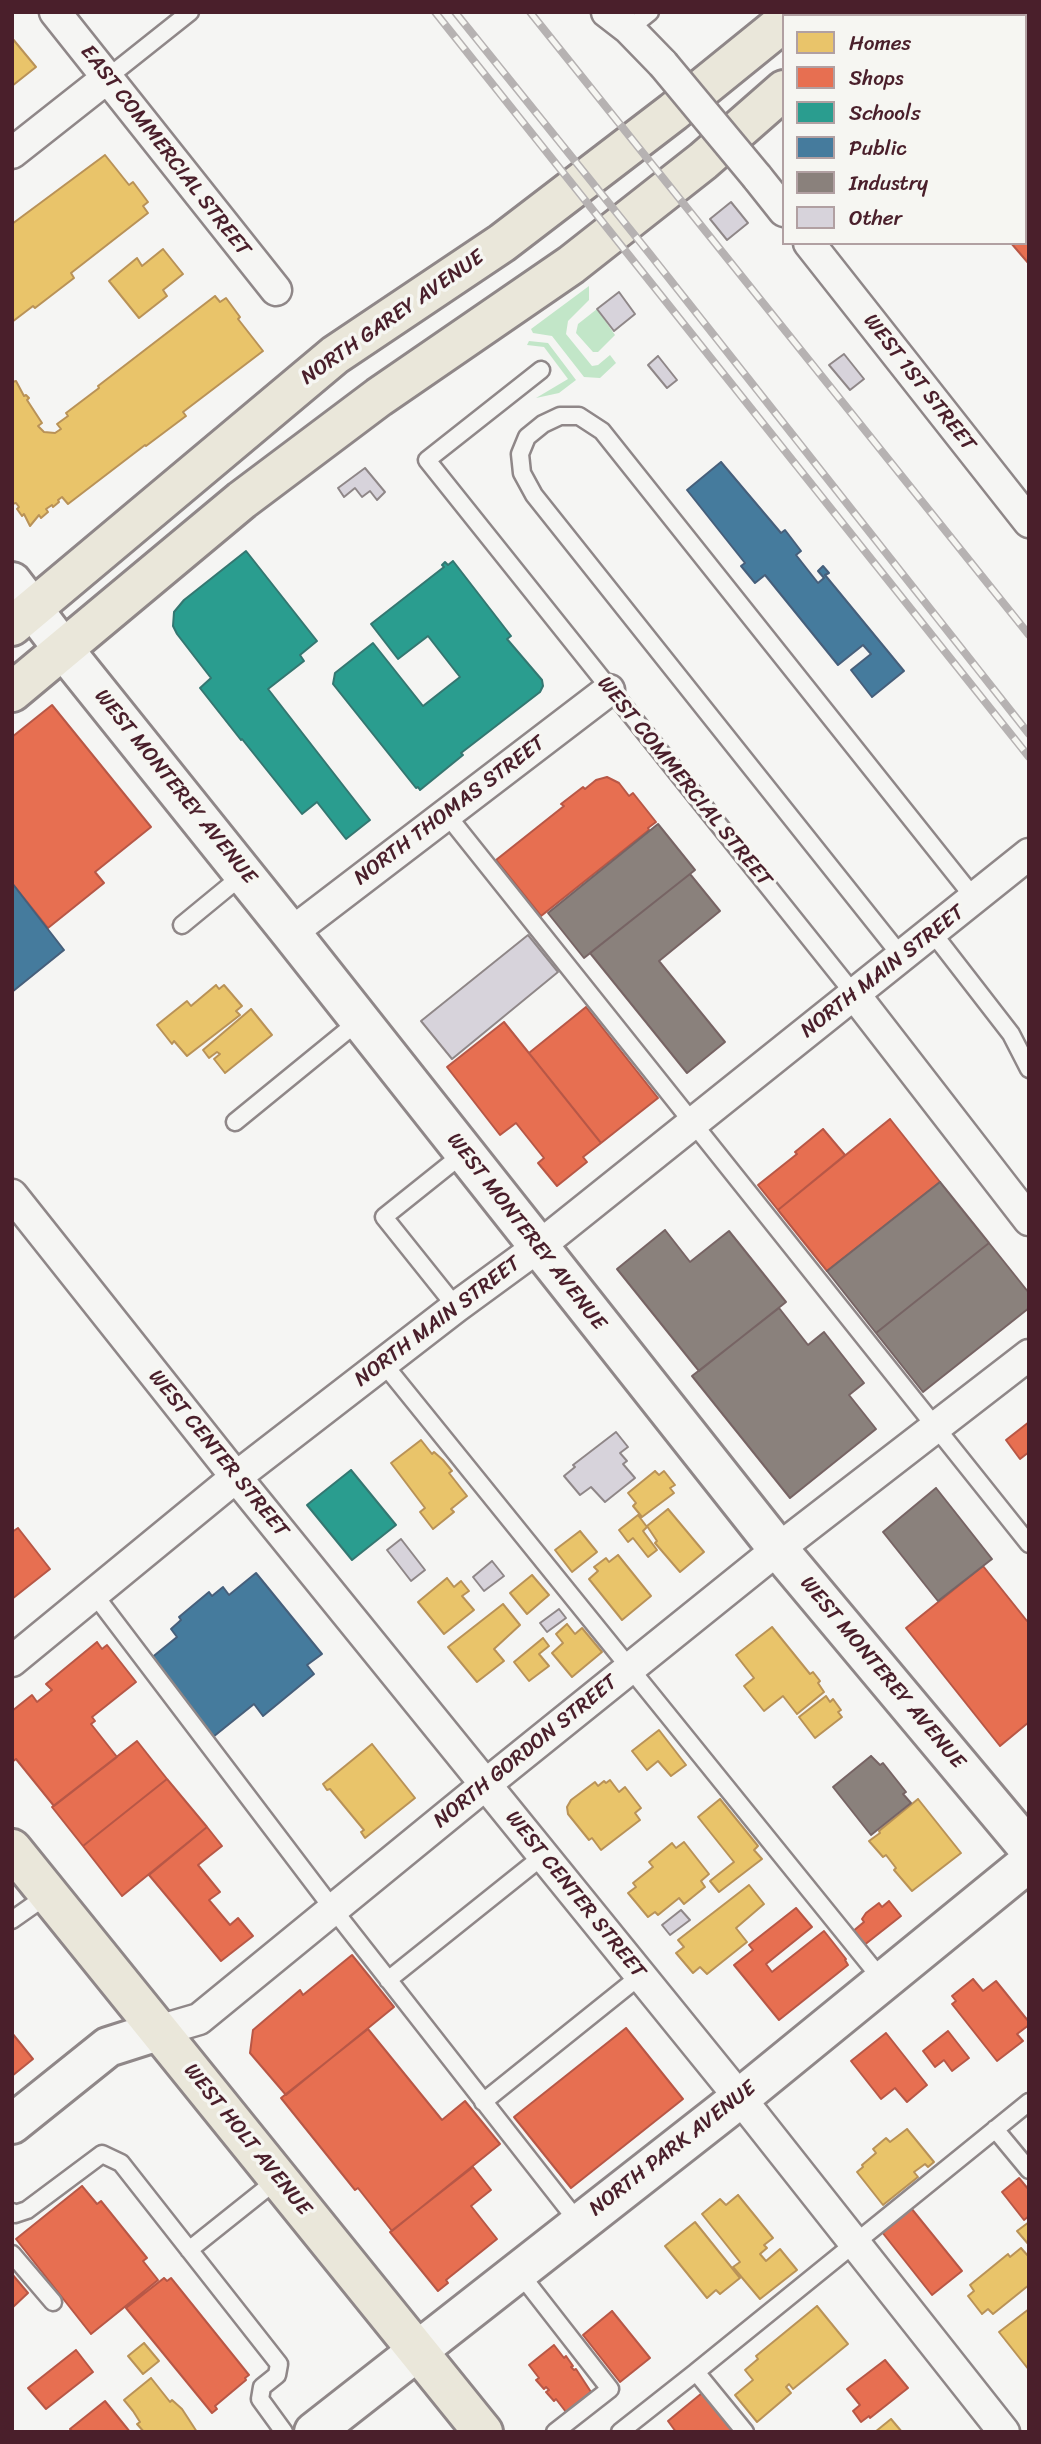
<!DOCTYPE html>
<style>
body{margin:0}
#map{position:relative;width:1041px;height:2444px;overflow:hidden;background:#f5f5f3;font-family:Sriracha,sans-serif}
canvas{display:block}
.frame{position:absolute;inset:0;border:14px solid #4a1f2b;pointer-events:none}
.legend{position:absolute;left:782px;top:14px;width:245px;height:231px;box-sizing:border-box;background:#f6f6f2;border:2px solid #b1a0a2;margin:0;padding:9px 12px;list-style:none;font-size:21px;color:#4a1f2b}
.legend li{display:flex;align-items:center;gap:14px;height:35px}
.legend b{width:35px;border:2px solid #b1a0a2}
</style>
<div id="map">
<canvas width="1041" height="2444"></canvas>
<div class="frame"></div>
<ul class="legend">
<li><b style="height:19px;background:#e9c46a"></b>Homes</li>
<li><b style="height:19px;background:#e76f51"></b>Shops</li>
<li><b style="height:19px;background:#2a9d8f"></b>Schools</li>
<li><b style="height:19px;background:#457b9d"></b>Public</li>
<li><b style="height:19px;background:#8a817c"></b>Industry</li>
<li><b style="height:19px;background:#d7d3db"></b>Other</li>
</ul>
</div>
<script>
const ctx = document.querySelector('canvas').getContext('2d');
ctx.lineJoin = 'round';
function paint(path, color) { ctx.fillStyle = color; ctx.fill(path, 'evenodd'); }
const poly = rows => new Path2D(rows.map(r => 'M' + r).join(''));
function stroke(path, color, width, dash) { ctx.strokeStyle = color; ctx.lineWidth = width; ctx.lineCap = dash ? 'butt' : 'round'; ctx.setLineDash(dash || []); ctx.stroke(path); }
function label(font, color, halo, rows, align = 'center') {
  ctx.font = font + ' Sriracha,sans-serif'; ctx.lineWidth = 7; ctx.setLineDash([]); ctx.textBaseline = 'middle'; ctx.strokeStyle = halo; ctx.fillStyle = color; for (const [text, x, y, turn = 0] of rows) {
    ctx.save(); ctx.translate(x, y); ctx.rotate((+turn || 0) * Math.PI / 180); ctx.textAlign = isNaN(turn) ? turn : align; if (halo) ctx.strokeText(text, 0, 0); ctx.fillText(text, 0, 0); ctx.restore();
  }
}
paint(poly([
 [589,286,589,300,568,321,566,334,592,366,598,365,610,355,616,363,600,378,584,377,552,336,533,333,531,329],
 [597,309,615,335,598,352,593,352,576,333,578,324],
 [529,341,548,343,576,380,559,393,536,398,568,379,544,347,527,345]
]), '#c2e6c8');
const homes = poly([
 [12,38,36,67,12,86,12,38],
 [105,155,129,185,133,182,148,202,143,206,148,213,71,273,74,278,35,308,33,306,12,322,12,224,105,155],
 [163,249,183,274,163,290,167,296,139,318,109,281,137,258,142,266,163,249],
 [215,296,220,302,226,298,240,317,238,319,263,351,183,412,186,416,146,446,145,445,68,504,62,497,58,500,59,502,53,507,52,505,46,509,48,512,41,518,39,515,30,526,24,514,22,516,17,509,19,507,16,503,12,504,12,382,16,381,24,396,26,395,29,398,27,400,42,423,38,426,44,432,55,433,61,429,57,424,68,416,66,413,99,388,98,386,215,296],
 [216,985,219,989,224,985,242,1006,236,1011,240,1015,187,1056,174,1041,172,1044,157,1025,187,1001,191,1006,216,985],
 [251,1009,272,1035,225,1073,214,1059,220,1054,217,1052,209,1058,203,1050,251,1009],
 [421,1440,432,1454,434,1452,443,1460,452,1471,449,1473,467,1496,451,1509,454,1512,433,1529,420,1512,425,1508,391,1463,421,1440],
 [655,1471,659,1475,664,1471,675,1485,670,1488,674,1493,642,1517,633,1506,636,1503,628,1493,655,1471],
 [668,1509,704,1552,680,1572,655,1543,657,1541,647,1526,668,1509],
 [638,1515,647,1527,643,1531,657,1550,648,1557,633,1538,628,1542,619,1530,638,1515],
 [580,1531,597,1552,572,1572,555,1550,580,1531],
 [618,1555,651,1596,622,1620,589,1579,598,1571,594,1567,606,1558,609,1562,618,1555],
 [532,1575,549,1595,527,1614,510,1593,532,1575],
 [447,1578,454,1587,461,1581,469,1591,462,1596,474,1610,444,1634,418,1602,447,1578],
 [503,1604,520,1625,494,1649,504,1661,477,1682,448,1647,503,1604],
 [567,1624,575,1634,582,1628,602,1652,572,1677,552,1653,563,1643,556,1634,567,1624],
 [772,1627,810,1674,813,1672,820,1681,818,1683,824,1692,797,1714,783,1696,764,1711,744,1686,754,1678,736,1655,772,1627],
 [543,1638,549,1646,539,1654,549,1666,529,1681,514,1662,543,1638],
 [826,1696,830,1702,833,1699,841,1710,838,1712,842,1717,815,1738,799,1717,826,1696],
 [659,1730,686,1765,671,1776,658,1761,647,1770,632,1751,659,1730],
 [372,1744,415,1798,365,1838,361,1832,364,1830,330,1789,327,1790,323,1784,372,1744],
 [610,1780,619,1792,625,1787,641,1808,635,1813,640,1820,601,1850,592,1838,589,1840,568,1814,567,1807,571,1800,595,1782,598,1786,604,1781,606,1783,610,1780],
 [720,1799,758,1846,754,1850,762,1859,719,1892,710,1881,734,1862,698,1817,720,1799],
 [918,1799,961,1853,912,1891,894,1870,896,1868,886,1855,883,1857,869,1841,880,1833,879,1831,918,1799],
 [684,1842,709,1874,701,1881,705,1887,684,1904,679,1898,658,1915,655,1912,648,1917,628,1893,636,1887,633,1883,653,1867,649,1862,672,1843,676,1848,684,1842],
 [749,1885,764,1904,736,1928,747,1942,707,1974,700,1967,693,1973,676,1953,684,1947,678,1940,749,1885],
 [907,2129,934,2162,928,2167,925,2164,914,2172,918,2177,883,2205,857,2172,863,2167,862,2165,876,2153,873,2149,886,2138,890,2142,907,2129],
 [738,2195,773,2238,764,2245,767,2248,760,2254,766,2261,780,2249,797,2270,760,2299,733,2267,740,2262,702,2214,720,2199,726,2205,738,2195],
 [695,2222,740,2278,720,2294,716,2290,707,2298,665,2246,695,2222],
 [1029,2222,1029,2245,1017,2231,1029,2222],
 [1021,2248,1029,2257,1029,2285,993,2314,988,2309,982,2314,968,2296,974,2291,970,2285,1008,2254,1010,2257,1021,2248],
 [817,2306,848,2344,793,2389,789,2384,786,2387,791,2393,757,2422,735,2395,753,2380,745,2370,758,2359,756,2356,817,2306],
 [1029,2309,1029,2370,999,2332,1029,2309],
 [144,2343,159,2361,143,2374,128,2356,144,2343],
 [151,2378,170,2402,172,2400,182,2409,197,2432,144,2432,137,2424,140,2422,133,2411,124,2400,151,2378],
 [891,2419,902,2432,875,2432,891,2419]
]);
paint(homes, '#e9c46a');
stroke(homes, '#b99257', 2);
const shops = poly([
 [1025,26,1029,31,1029,207,1025,203,1025,26],
 [1029,216,1029,264,1011,243,1025,243,1025,219,1029,216],
 [52,705,151,827,95,872,104,883,48,928,12,883,12,737,52,705],
 [607,777,619,783,629,796,633,793,656,822,648,828,649,830,541,916,496,860,564,806,561,804,583,787,585,789,596,780,607,777],
 [586,1007,658,1098,601,1143,529,1053,586,1007],
 [504,1022,601,1143,583,1157,587,1162,557,1186,538,1163,544,1158,516,1123,500,1135,447,1067,504,1022],
 [890,1119,940,1182,827,1271,778,1210,890,1119],
 [823,1129,845,1155,778,1210,758,1185,797,1154,795,1152,823,1129],
 [1029,1422,1029,1452,1020,1459,1006,1440,1029,1422],
 [18,1528,50,1569,12,1599,12,1532,18,1528],
 [983,1566,1027,1621,1029,1620,1029,1722,1000,1746,906,1628,983,1566],
 [97,1642,102,1649,107,1645,136,1682,92,1717,95,1721,91,1724,117,1757,54,1806,16,1759,12,1762,12,1711,32,1695,37,1702,52,1690,46,1684,97,1642],
 [137,1741,167,1779,83,1846,52,1807,137,1741],
 [167,1779,207,1827,122,1896,83,1846,167,1779],
 [207,1827,222,1846,198,1865,220,1892,209,1900,230,1925,238,1918,253,1936,221,1961,149,1875,207,1827],
 [889,1901,901,1916,863,1946,852,1932,864,1922,862,1919,866,1913,879,1903,882,1907,889,1901],
 [796,1908,812,1927,766,1964,772,1972,824,1931,846,1959,845,1960,848,1965,779,2020,734,1965,753,1950,749,1945,796,1908],
 [352,1955,394,2007,286,2095,250,2053,253,2030,300,1990,303,1995,352,1955],
 [973,1979,983,1991,996,1981,1029,2022,1029,2025,1017,2034,1023,2041,997,2061,952,2004,956,2001,952,1996,973,1979],
 [626,2028,683,2099,571,2188,514,2117,626,2028],
 [368,2029,442,2120,465,2101,500,2144,392,2231,358,2188,355,2190,281,2098,368,2029],
 [948,2031,969,2058,952,2071,944,2060,935,2067,923,2051,948,2031],
 [12,2033,33,2059,12,2076,12,2033],
 [886,2033,927,2085,907,2102,895,2088,881,2099,851,2061,886,2033],
 [473,2167,491,2190,471,2206,497,2239,446,2280,448,2283,438,2291,390,2232,473,2167],
 [1019,2178,1029,2190,1029,2216,1024,2220,1002,2192,1019,2178],
 [82,2186,97,2204,101,2201,147,2258,143,2261,158,2280,91,2334,16,2239,82,2186],
 [911,2208,962,2271,932,2295,882,2232,911,2208],
 [12,2274,28,2293,12,2308,12,2274],
 [164,2278,167,2281,171,2278,249,2375,245,2378,246,2380,215,2406,217,2409,212,2413,126,2308,164,2278],
 [612,2311,650,2358,620,2382,583,2335,612,2311],
 [554,2345,564,2358,566,2356,573,2366,571,2367,574,2370,576,2369,591,2392,566,2412,556,2399,554,2401,546,2392,549,2390,546,2387,544,2389,536,2380,539,2378,529,2365,554,2345],
 [76,2350,93,2372,46,2409,28,2388,76,2350],
 [885,2360,908,2388,870,2418,869,2416,861,2422,853,2411,860,2405,847,2389,885,2360],
 [702,2393,733,2432,676,2432,668,2421,702,2393],
 [105,2401,130,2432,73,2432,70,2429,105,2401]
]);
paint(shops, '#e76f51');
stroke(shops, '#b85746', 2);
const schools = poly([
 [246,551,317,641,300,655,304,661,268,689,370,820,346,839,317,802,302,814,242,739,241,740,200,688,211,678,177,634,173,626,174,612,184,600,246,551],
 [453,561,511,636,507,639,542,680,543,686,540,692,461,753,463,755,420,790,418,787,416,788,333,684,335,673,373,643,423,706,460,677,428,636,398,659,371,624,444,567,442,565,445,562,448,565,453,561],
 [351,1470,396,1525,352,1560,307,1505,351,1470]
]);
paint(schools, '#2a9d8f');
stroke(schools, '#347771', 2);
const public = poly([
 [721,462,781,533,785,530,801,551,796,555,818,583,824,578,818,571,823,566,829,573,825,575,904,671,872,697,851,670,871,654,863,645,838,665,765,575,755,583,741,566,745,563,687,490,721,462],
 [12,883,64,950,12,992,12,883],
 [256,1573,322,1654,307,1665,314,1674,263,1716,254,1704,213,1737,150,1659,177,1637,171,1629,181,1620,179,1617,209,1592,212,1596,223,1587,229,1595,256,1573]
]);
paint(public, '#457b9d');
stroke(public, '#465f7b', 2);
const industry = poly([
 [658,824,695,870,584,958,548,913,658,824],
 [690,874,720,911,659,961,725,1042,687,1073,590,953,690,874],
 [940,1182,989,1243,876,1333,827,1271,940,1182],
 [665,1230,690,1262,729,1231,786,1302,699,1371,617,1269,665,1230],
 [989,1243,1029,1293,1029,1308,923,1392,876,1333,989,1243],
 [779,1308,808,1345,824,1332,864,1383,849,1395,876,1429,790,1498,692,1376,779,1308],
 [936,1488,992,1559,938,1601,883,1532,936,1488],
 [871,1756,880,1765,883,1763,906,1792,903,1794,911,1803,871,1835,833,1787,871,1756]
]);
paint(industry, '#8a817c');
stroke(industry, '#776464', 2);
const building = poly([
 [731,202,748,223,727,240,710,219,731,202],
 [619,292,635,314,614,331,597,309,619,292],
 [844,354,864,379,850,390,829,365,844,354],
 [658,356,677,380,667,388,648,365,658,356],
 [365,468,385,492,377,500,370,491,362,497,355,488,344,497,338,488,365,468],
 [528,935,558,972,452,1059,421,1021,528,935],
 [616,1432,628,1447,620,1453,627,1461,623,1464,635,1478,605,1502,591,1487,580,1495,564,1476,575,1467,573,1465,616,1432],
 [401,1539,425,1570,411,1581,387,1550,401,1539],
 [492,1561,504,1576,484,1591,473,1577,492,1561],
 [559,1609,566,1618,547,1632,540,1623,559,1609],
 [681,1910,690,1920,670,1935,662,1925,681,1910]
]);
paint(building, '#d7d3db');
stroke(building, '#8f8788', 2);
const service = poly([
 [629,29,650,12],
 [107,78,190,12],
 [541,370,427,460,854,994],
 [447,815,1029,1544],
 [182,925,244,874],
 [932,932,1011,1034,1029,1069],
 [902,957,534,495,522,473,520,454,527,437,543,424,560,416,579,416,602,431,975,899],
 [235,1122,360,1020],
 [456,1307,384,1217,464,1153],
 [383,1363,883,1981],
 [94,1594,333,1909,579,2223],
 [12,1920,49,1894],
 [388,1980,543,1856],
 [483,2102,640,1976],
 [995,2129,1029,2170],
 [12,2212,15,2214,27,2210,102,2154,121,2163,279,2364,277,2375,262,2387,260,2399,284,2432],
 [189,2250,278,2179],
 [12,2254,53,2302],
 [518,2271,610,2389,555,2432],
 [620,2432,696,2372],
 [745,2432,696,2372,1029,2102]
]);
const minor = poly([
 [55,12,276,290],
 [607,12,629,29,663,64],
 [12,153,107,78],
 [757,177,784,211],
 [809,243,1029,522],
 [291,933,609,690],
 [854,994,1029,1220],
 [12,1195,236,1477,740,2098,1004,2432],
 [12,1661,236,1477,456,1307,538,1247,1029,854],
 [158,2031,199,2019,485,1785,778,1549,1029,1355]
]);
const tertiary = poly([
 [12,582,64,650,291,933,778,1549,1029,1849],
 [12,2124,108,2047,158,2031],
 [314,2432,740,2098,1029,1862]
]);
const primary = poly([
 [874,16,878,12],
 [12,626,335,355,502,243,673,112,784,22],
 [12,692,242,500,379,397,571,265,703,161,784,90],
 [12,1849,483,2432]
]);
stroke(service, '#8f8788', 21);
stroke(minor, '#8f8788', 35);
stroke(tertiary, '#8f8788', 44);
stroke(primary, '#8f8788', 44);
stroke(service, '#f5f5f3', 16);
stroke(minor, '#f5f5f3', 30);
stroke(tertiary, '#f5f5f3', 38);
stroke(primary, '#eae7da', 38);
const rail = poly([
 [435,12,1029,757],
 [455,12,649,253,1029,734],
 [530,12,1029,635]
]);
stroke(rail, '#b6b2b2', 8);
stroke(rail, '#f6f6f2', 5, [16]);
const minorBridge = poly([
 [663,64,757,177]
]);
stroke(minorBridge, '#8f8788', 35, []);
stroke(minorBridge, '#f5f5f3', 30);
label('21px', '#4a1f2b', '#f6f6f2', [
 ["EAST COMMERCIAL STREET",165,151,52],
 ["NORTH GAREY AVENUE",393,318,-35],
 ["WEST 1ST STREET",919,383,52],
 ["WEST COMMERCIAL STREET",684,782,51],
 ["WEST MONTEREY AVENUE",175,787,51],
 ["NORTH THOMAS STREET",450,811,-37],
 ["NORTH MAIN STREET",883,972,-38],
 ["WEST MONTEREY AVENUE",526,1232,52],
 ["NORTH MAIN STREET",438,1322,-37],
 ["WEST CENTER STREET",218,1454,51],
 ["WEST MONTEREY AVENUE",882,1673,50],
 ["NORTH GORDON STREET",526,1752,-39],
 ["WEST CENTER STREET",575,1895,51],
 ["WEST HOLT AVENUE",247,2140,51],
 ["NORTH PARK AVENUE",673,2149,-38]
]);
</script>
